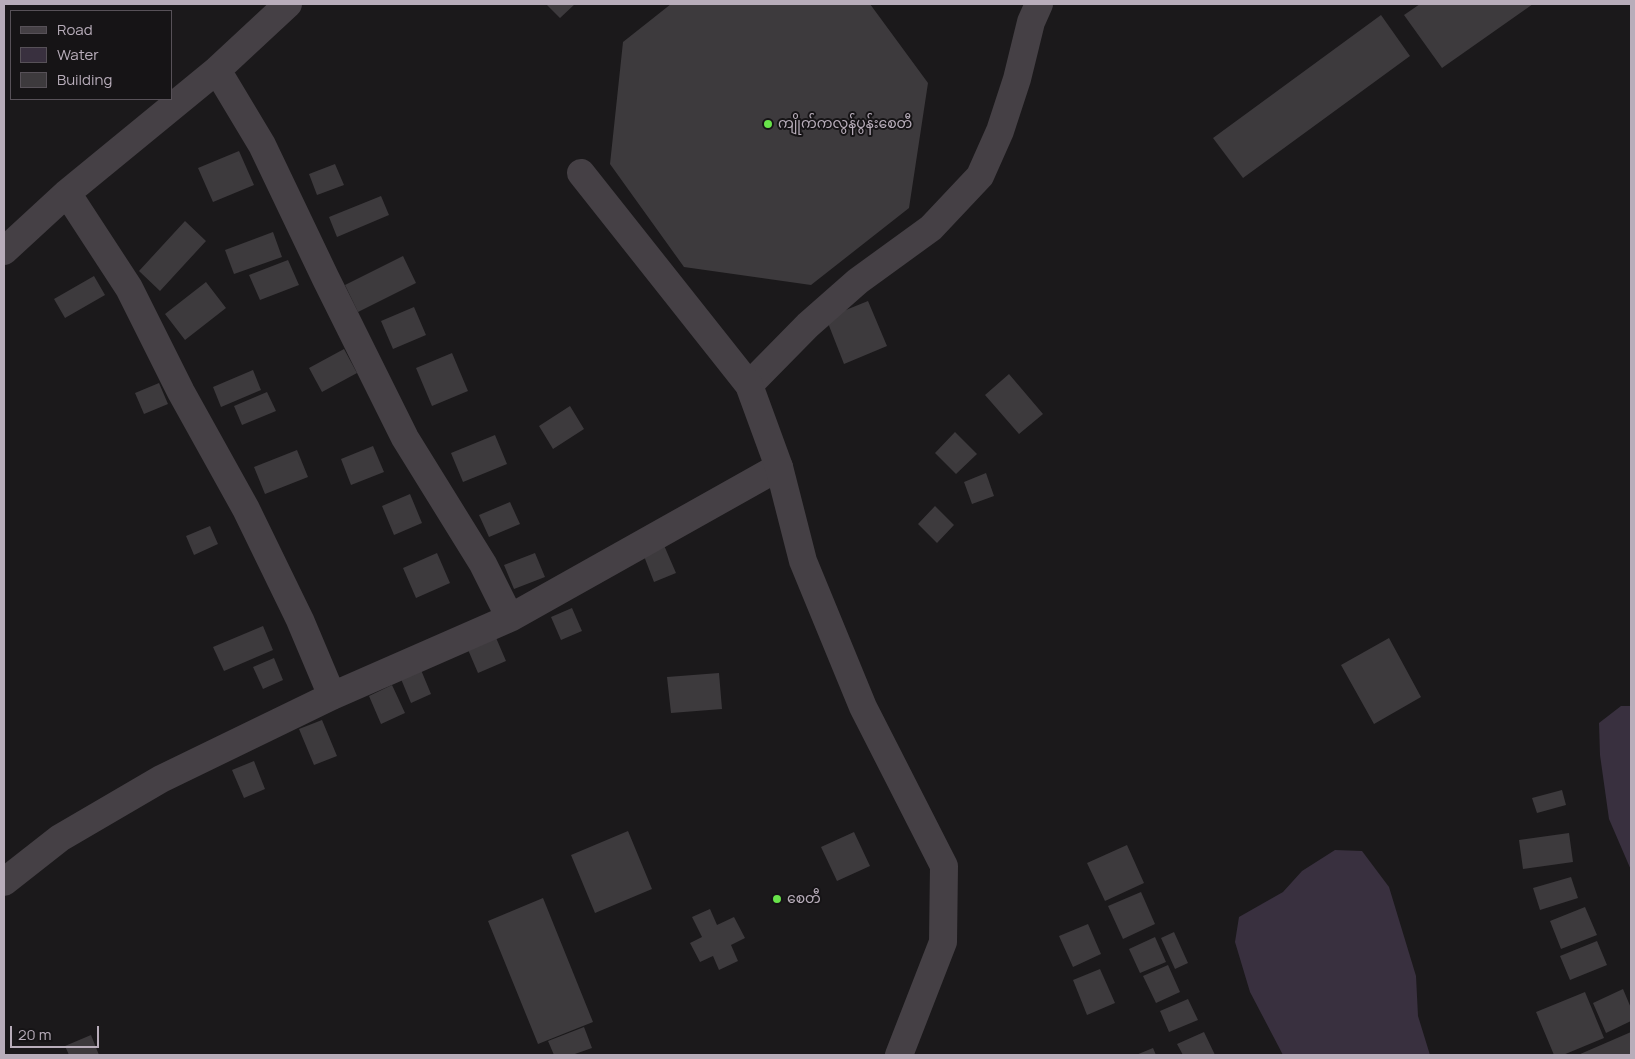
<!DOCTYPE html>
<meta charset="utf-8">
<style>
body{margin:0}
#map{position:relative;width:1635px;height:1059px;overflow:hidden;background:#1b191b;font-family:Manrope,sans-serif}
canvas{display:block}
.frame{position:absolute;inset:0;border:5px solid #b8adba;pointer-events:none}
.legend{position:absolute;left:10px;top:10px;width:162px;height:90px;box-sizing:border-box;background:#161416;border:1px solid #575158;margin:0;padding:6px 9px;list-style:none;font-size:15px;color:#b8adba}
.legend li{display:flex;align-items:center;gap:10px;height:25px}
.legend b{width:25px;border:1px solid #575158}
.scale{position:absolute;left:10px;top:1026px;width:89px;height:22px;box-sizing:border-box;border:2px solid #b8adba;border-top:0;padding-left:6px;font-size:15px;line-height:18px;white-space:nowrap;color:#b8adba;-webkit-text-stroke:4px #161416;paint-order:stroke}
</style>
<div id="map">
<canvas width="1635" height="1059"></canvas>
<div class="frame"></div>
<ul class="legend">
<li><b style="height:6px;background:#454045"></b>Road</li>
<li><b style="height:14px;background:#39303f"></b>Water</li>
<li><b style="height:14px;background:#3d3a3d"></b>Building</li>
</ul>
<div class="scale">20 m</div>
</div>
<script>
const ctx = document.querySelector('canvas').getContext('2d');
ctx.lineJoin = 'round';
function paint(path, color) { ctx.fillStyle = color; ctx.fill(path, 'evenodd'); }
const poly = rows => new Path2D(rows.map(r => 'M' + r).join(''));
function stroke(path, color, width, dash) { ctx.strokeStyle = color; ctx.lineWidth = width; ctx.lineCap = dash ? 'butt' : 'round'; ctx.setLineDash(dash || []); ctx.stroke(path); }
function label(font, color, halo, rows, align = 'center') {
  ctx.font = font + ' Manrope,"Noto Sans Myanmar",sans-serif'; ctx.lineWidth = 4; ctx.setLineDash([]); ctx.textBaseline = 'middle'; ctx.strokeStyle = halo; ctx.fillStyle = color; for (const [text, x, y, turn = 0] of rows) {
    ctx.save(); ctx.translate(x, y); ctx.rotate((+turn || 0) * Math.PI / 180); ctx.textAlign = isNaN(turn) ? turn : align; if (halo) ctx.strokeText(text, 0, 0); ctx.fillText(text, 0, 0); ctx.restore();
  }
}
paint(poly([
 [1621,706,1631,706,1631,870,1609,819,1600,755,1599,723],
 [1335,850,1362,851,1389,887,1416,976,1418,1016,1430,1055,1283,1055,1250,992,1235,942,1239,917,1283,892,1302,871]
]), '#39303f');
paint(poly([
 [546,4,575,4,560,18],
 [671,4,870,4,928,83,909,208,811,285,684,267,610,164,623,42],
 [1420,4,1533,4,1442,68,1404,15],
 [1381,15,1410,56,1243,178,1213,138],
 [239,151,254,185,213,202,198,168],
 [335,164,344,185,317,195,309,174],
 [381,196,389,215,337,237,329,217],
 [185,221,206,241,160,291,139,271],
 [273,232,282,257,234,274,225,250],
 [403,256,416,283,358,312,345,285],
 [288,260,299,285,260,300,249,275],
 [94,276,105,295,65,318,54,299],
 [206,282,226,308,185,340,165,314],
 [868,301,887,346,844,364,826,318],
 [414,307,426,335,393,349,381,321],
 [344,349,357,373,322,392,309,368],
 [452,353,468,391,432,406,416,368],
 [253,370,261,390,221,407,213,387],
 [1009,374,1043,414,1019,434,985,395],
 [159,383,168,404,144,414,135,393],
 [267,392,276,411,242,425,234,406],
 [570,406,584,429,553,449,539,426],
 [955,432,977,454,956,474,935,453],
 [495,435,507,464,463,482,451,453],
 [373,446,384,472,351,485,341,459],
 [297,450,308,477,265,494,254,467],
 [986,473,994,496,972,504,964,482],
 [410,494,422,523,394,535,382,506],
 [510,502,520,524,489,537,479,515],
 [935,506,954,525,937,543,918,524],
 [210,526,218,544,194,555,186,536],
 [663,543,676,573,654,582,642,551],
 [437,553,450,583,416,598,403,568],
 [535,553,545,577,514,589,504,565],
 [572,608,582,631,561,640,551,617],
 [263,626,273,650,224,671,213,647],
 [494,633,506,661,478,673,466,645],
 [1389,638,1421,697,1374,724,1341,665],
 [274,658,283,680,263,689,253,667],
 [421,670,431,694,411,703,401,679],
 [719,673,722,709,671,713,667,677],
 [392,685,405,713,381,724,369,696],
 [322,720,337,756,314,765,299,729],
 [254,761,265,789,244,798,232,770],
 [1562,790,1566,805,1537,813,1532,798],
 [628,831,652,889,595,913,571,855],
 [854,832,870,866,837,881,821,847],
 [1569,833,1573,862,1523,869,1519,840],
 [1127,845,1144,883,1105,901,1087,863],
 [1571,877,1578,898,1540,910,1533,888],
 [1141,892,1155,924,1123,939,1108,906],
 [543,898,593,1022,538,1044,488,921],
 [1585,907,1597,935,1561,949,1550,921],
 [710,909,717,925,734,917,745,938,731,945,738,961,719,970,713,956,700,962,690,943,702,937,692,917],
 [1088,924,1101,954,1073,967,1059,936],
 [1174,932,1188,963,1175,969,1161,938],
 [1155,937,1166,962,1140,973,1129,949],
 [1597,941,1607,965,1570,980,1560,956],
 [1168,965,1180,992,1156,1003,1143,976],
 [1100,969,1115,1003,1087,1015,1073,980],
 [1623,989,1631,1008,1631,1021,1606,1033,1593,1003],
 [1585,992,1604,1038,1563,1055,1554,1055,1536,1012],
 [1188,999,1198,1020,1169,1032,1160,1011],
 [584,1027,592,1048,572,1055,554,1055,548,1041],
 [1204,1032,1215,1055,1183,1055,1177,1044],
 [1631,1032,1631,1055,1578,1055],
 [91,1035,99,1055,69,1055,65,1046],
 [1153,1048,1156,1055,1136,1055]
]), '#3d3a3d');
stroke(poly([
 [67,193,129,288,181,392,246,509,300,620,332,696],
 [4,251,67,193,217,70,288,4],
 [749,385,808,325,858,281,931,228,980,176,1000,131,1017,79,1031,22,1039,4],
 [510,618,779,467],
 [4,882,60,838,161,779,332,696,510,618,483,564,405,438,326,279,262,145,217,70]
]), '#454045', 28);
stroke(poly([
 [581,173,749,385,779,467,803,561,863,707,944,866,943,942,899,1055]
]), '#454045', 28);
for (const [x, y, r, color] of [
 [768,124,5,"#68e34a"],
 [777,899,5,"#68e34a"]
]) { const dot = new Path2D(); dot.arc(x, y, r, 0, 2 * Math.PI); ctx.fillStyle = color; ctx.fill(dot); stroke(dot, '#161416', 2); }
label('14px', '#b8adba', '#161416', [
 ["ကျိုက်ကလွန်ပွန်းစေတီ",778,124],
 ["စေတီ",787,899]
], 'left');
</script>
